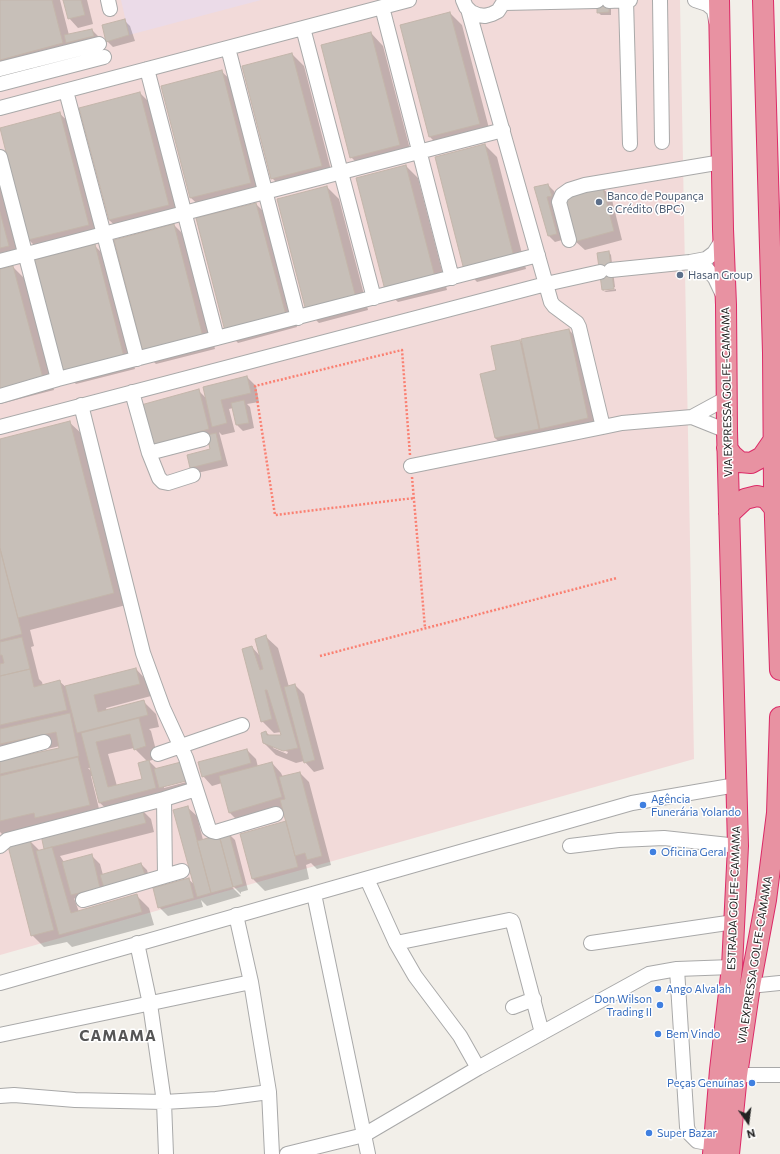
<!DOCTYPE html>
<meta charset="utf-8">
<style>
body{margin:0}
#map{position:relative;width:780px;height:1154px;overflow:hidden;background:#f2efe9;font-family:Commissioner,sans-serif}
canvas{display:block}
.north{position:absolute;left:728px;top:1102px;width:40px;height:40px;-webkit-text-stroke:3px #fff;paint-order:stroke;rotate:166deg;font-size:11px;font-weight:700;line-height:16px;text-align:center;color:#222}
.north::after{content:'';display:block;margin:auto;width:14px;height:18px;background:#222;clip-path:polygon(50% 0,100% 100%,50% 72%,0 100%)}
</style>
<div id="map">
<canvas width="780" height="1154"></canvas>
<div class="north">N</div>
</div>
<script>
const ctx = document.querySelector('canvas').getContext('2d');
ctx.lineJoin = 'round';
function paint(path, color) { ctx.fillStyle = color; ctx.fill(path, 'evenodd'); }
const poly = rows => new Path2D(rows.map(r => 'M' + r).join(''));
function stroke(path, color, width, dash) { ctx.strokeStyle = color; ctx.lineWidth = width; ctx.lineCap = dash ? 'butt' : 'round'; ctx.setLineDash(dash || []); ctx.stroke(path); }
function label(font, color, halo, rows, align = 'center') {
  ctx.font = font + ' Commissioner,sans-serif'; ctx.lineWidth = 3; ctx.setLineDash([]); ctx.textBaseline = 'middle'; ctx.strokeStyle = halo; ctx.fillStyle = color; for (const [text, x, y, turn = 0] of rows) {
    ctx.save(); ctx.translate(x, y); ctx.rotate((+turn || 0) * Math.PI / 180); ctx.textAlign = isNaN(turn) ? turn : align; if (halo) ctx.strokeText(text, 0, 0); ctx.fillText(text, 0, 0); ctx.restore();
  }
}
paint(poly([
 [0,0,680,0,694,759,0,955]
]), '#f2dad9');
paint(poly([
 [121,0,261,0,129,35]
]), '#ebdbe8');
paint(poly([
 [0,0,60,0,69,35,92,30,98,36,99,42,0,73],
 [64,0,87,0,93,24,78,28,69,18],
 [611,0,611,15,601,15,598,12],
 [450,13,462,25,491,136,442,149,430,137,401,25],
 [124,20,130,26,135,41,113,47,107,41],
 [371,33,383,46,412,157,363,169,351,157],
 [292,54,304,66,333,178,284,190,272,178],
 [221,71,234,83,262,195,204,210,191,198],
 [140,93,152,105,181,217,122,232,109,220],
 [59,113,72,125,100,237,41,252,29,240],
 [485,145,497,157,526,269,477,282,465,269],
 [406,166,418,178,447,290,398,302,385,290],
 [0,179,20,258,0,263],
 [548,185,554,191,557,201,562,240,555,242,549,236,536,188],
 [327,187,339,199,368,310,319,323,307,311],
 [601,187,611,196,622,240,585,250,575,241],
 [256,204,268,216,297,327,238,343,226,330],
 [174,225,186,237,215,349,156,364,144,352],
 [94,245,107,258,135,369,76,384,64,372],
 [609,252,611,255,615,287,604,289,604,291,603,290],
 [13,267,25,279,54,390,0,404,0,270],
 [616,289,616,291,606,292,604,291],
 [569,330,581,342,600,430,508,450,495,438,498,371,520,341,523,344],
 [247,377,256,386,259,402,247,404,250,407,254,428,243,431,237,425,233,408,229,409,235,432,222,435,219,432,228,466,197,473,191,467,211,450,210,444,165,456,153,444,198,390,207,399],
 [69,422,82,434,126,605,30,630,34,646,31,647,39,679,42,682,43,686,60,682,66,687,136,669,148,682,151,696,106,708,107,711,143,701,156,714,159,727,149,729,151,731,158,758,149,761,157,769,189,779,164,786,164,788,190,781,191,787,113,815,100,803,93,776,91,776,101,817,3,835,0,832,0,440],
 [60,746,60,748,9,760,7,758],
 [134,748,147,761,143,779,117,786,108,754],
 [88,768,91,768,93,773],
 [265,636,278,648,289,687,295,685,304,694,324,769,314,772,304,761,296,763,276,755,264,743,266,732,270,736,283,736,281,732,274,733,262,721,252,647,260,656],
 [273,746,288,752,287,754,273,748],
 [247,750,256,759,258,767,272,763,281,773,283,777,300,773,309,782,331,865,317,869,311,863,306,865,309,879,265,891,253,879,241,835,287,822,283,809,239,822,230,813,222,783,212,786,203,776],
 [187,807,197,816,203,840,229,834,235,840,248,890,241,892,241,894,230,883,229,884,241,896,207,906,201,900,203,907,168,916,159,907,188,879,195,885],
 [142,810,151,819,154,832,60,856,64,862,91,855,100,864,103,875,141,864,147,870,150,881,81,904,74,898,79,912,137,896,149,908,154,925,72,947,67,942,44,947,32,935,30,841,40,851,46,849,45,848]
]), '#0003');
const building = poly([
 [0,0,52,0,63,43,0,60,0,0],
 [63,0,81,0,85,15,68,19,63,0],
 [597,0,609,0,609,12,597,13,597,0],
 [450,12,480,124,429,137,400,25,450,12],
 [125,19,129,35,106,42,102,25,125,19],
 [92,29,94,36,66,43,64,35,92,29],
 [371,32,400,145,350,158,321,45,371,32],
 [292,53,322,166,271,179,242,66,292,53],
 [222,70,251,183,190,198,161,86,222,70],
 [140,92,169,205,109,220,79,108,140,92],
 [60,112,89,225,28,240,0,128,60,112],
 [485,144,514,257,464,270,435,157,485,144],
 [406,165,435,277,385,290,356,178,406,165],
 [548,184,552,196,547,197,557,234,548,236,534,187,548,184],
 [602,185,614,231,574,242,563,196,602,185],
 [327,186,356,298,306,311,277,199,327,186],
 [256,203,286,315,225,331,196,218,256,203],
 [0,212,9,246,0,248,0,212],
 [174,224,203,337,143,352,114,240,174,224],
 [95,244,124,357,63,373,34,260,95,244],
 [609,251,614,289,602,290,597,253,609,251],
 [13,266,43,378,0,389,0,269,13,266],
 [569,329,588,418,540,429,521,339,569,329],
 [520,340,539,429,495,438,480,374,496,370,491,346,520,340],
 [247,376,251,393,221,400,227,423,212,427,203,387,247,376],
 [199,389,209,429,152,445,141,405,199,389],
 [244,400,249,423,236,425,231,403,244,400],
 [70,421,114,593,18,618,0,548,0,439,70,421],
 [216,433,222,460,190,468,187,455,210,449,207,435,216,433],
 [0,549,22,634,0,640,0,549],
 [266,635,298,748,283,751,263,743,261,733,266,731,267,735,281,735,267,690,265,690,272,719,261,722,242,649,252,646,260,670,263,669,255,639,266,635],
 [22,637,30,669,0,676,0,664,4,663,2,655,0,655,0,642,22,637],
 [136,668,140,684,94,695,98,712,144,700,148,715,77,733,65,686,136,668],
 [30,669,34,687,60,680,67,710,0,725,0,676,30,669],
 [295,684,315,760,304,763,284,687,295,684],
 [70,713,79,756,0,774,0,757,6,756,7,759,59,748,56,732,0,744,0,729,70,713],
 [139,718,146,746,134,750,130,734,96,742,108,787,142,779,138,763,149,760,156,788,99,803,81,733,139,718],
 [247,749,251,763,202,777,198,762,247,749],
 [78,757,90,805,35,818,34,813,0,821,0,776,78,757],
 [181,762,186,781,159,788,154,769,181,762],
 [272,762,282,797,229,813,219,776,272,762],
 [300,772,322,856,307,860,305,853,295,856,280,800,285,799,279,777,300,772],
 [188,806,211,893,197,897,173,810,188,806],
 [142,809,146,823,44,849,41,835,142,809],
 [286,821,298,867,252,879,240,834,286,821],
 [229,833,243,884,233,887,219,835,229,833],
 [219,835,233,887,211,893,197,841,219,835],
 [30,840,54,930,31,936,8,846,30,840],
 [52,847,71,913,137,894,142,912,59,935,36,851,52,847],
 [92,854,100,888,71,895,62,862,92,854],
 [141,863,145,875,104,888,100,875,141,863],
 [189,878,194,898,158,908,153,888,189,878]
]);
paint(building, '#c7bfb8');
stroke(building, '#c4b6ab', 1);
const minor = poly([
 [108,0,110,9],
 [463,0,466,7,471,12,478,15,485,16,492,14,498,11,505,0],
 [626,0,630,144],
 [660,0,662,142],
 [695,0,707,4,714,10,716,21],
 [609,1,630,0],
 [504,3,597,1],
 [382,7,452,278],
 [303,28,374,298],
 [228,48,298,318],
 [0,69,99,44],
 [147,69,217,338],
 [0,84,104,57],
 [66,91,137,359],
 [0,108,409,0],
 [0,157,58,379],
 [569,240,559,202,562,195,569,190,585,185,722,162],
 [0,261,503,130],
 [690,263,706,268,715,278,723,295],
 [611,270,690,262,706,259,714,253,721,242,722,235],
 [132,392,149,453,159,478,163,482,168,483,193,475],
 [0,396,58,379,538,255],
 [81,405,143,653,163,708,186,758,196,789,164,799,165,876],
 [692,417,727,431],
 [0,427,546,284,600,272],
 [603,427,622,423,692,417,727,398],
 [149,453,203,439],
 [411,466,603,427,579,327,577,323,554,306,551,302,468,9],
 [0,754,44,742],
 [158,754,242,725],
 [196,789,209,829,212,831,216,832,276,814],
 [0,846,7,840,164,799],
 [570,846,619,840,664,838,738,846],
 [367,879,396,943],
 [314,894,368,1154],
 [83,900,182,871],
 [236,915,251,982,269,1092,272,1154],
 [137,943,150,1004,164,1102,166,1154],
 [591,943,734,922],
 [677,969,687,1127,689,1133,697,1141,713,1144],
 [0,983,632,803,736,785],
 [750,986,780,983],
 [513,1007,534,999],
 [0,1035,251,982],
 [478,1068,460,1036,415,976,396,943,509,920,512,921,513,923,542,1033],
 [737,1075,780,1075],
 [0,1096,14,1095,75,1100,164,1102,216,1099,269,1092],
 [287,1154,364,1135,478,1068,649,974,677,969,732,967]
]);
const highway = poly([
 [763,0,773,353,774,489,780,670],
 [727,448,732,455,740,462,751,463,762,457,773,441],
 [729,514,745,499,757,496,766,498,774,508],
 [713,1154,720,1070,732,967,738,846,727,431,726,305,723,229,719,0],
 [729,1154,737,1075,750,986,766,900,777,813,780,717]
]);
stroke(minor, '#a9a9a9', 16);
stroke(highway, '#dc2a67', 22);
stroke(poly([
 [410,455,402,350,255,386,275,515,414,498],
 [412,477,425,628],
 [320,656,617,578]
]), '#fa8072', 2.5, [2, 2]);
stroke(minor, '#fff', 14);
stroke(highway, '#e892a2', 20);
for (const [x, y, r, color] of [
 [599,202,4,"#5c6f8a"],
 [680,275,4,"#5c6f8a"],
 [643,805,4,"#3f7fe0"],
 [653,852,4,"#3f7fe0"],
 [658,989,4,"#3f7fe0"],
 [660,1005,4,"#3f7fe0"],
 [658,1034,4,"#3f7fe0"],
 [752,1083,4,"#3f7fe0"],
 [649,1133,4,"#3f7fe0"]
]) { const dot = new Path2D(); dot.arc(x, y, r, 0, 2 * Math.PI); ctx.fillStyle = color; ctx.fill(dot); stroke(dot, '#fff', 1.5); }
label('11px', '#4e5e75', '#fff', [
 ["Banco de Poupança",607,196],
 ["e Crédito (BPC)",607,209],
 ["Hasan Group",688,275]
], 'left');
label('11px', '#222', '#fff', [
 ["VIA EXPRESSA GOLFE-CAMAMA",727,392,-91],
 ["ESTRADA GOLFE-CAMAMA",734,898,-88],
 ["VIA EXPRESSA GOLFE-CAMAMA",755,960,-81]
]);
label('11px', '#366cbe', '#fff', [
 ["Agência",651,799],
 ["Funerária Yolando",651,812],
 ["Oficina Geral",661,852],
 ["Ango Alvalah",666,989],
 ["Don Wilson",652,999,"right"],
 ["Trading II",652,1012,"right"],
 ["Bem Vindo",666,1034],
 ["Peças Genuínas",744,1083,"right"],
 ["Super Bazar",657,1133]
], 'left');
ctx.letterSpacing = '1px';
label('bold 15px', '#555', '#fff', [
 ["CAMAMA",118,1036]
]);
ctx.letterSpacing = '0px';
</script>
